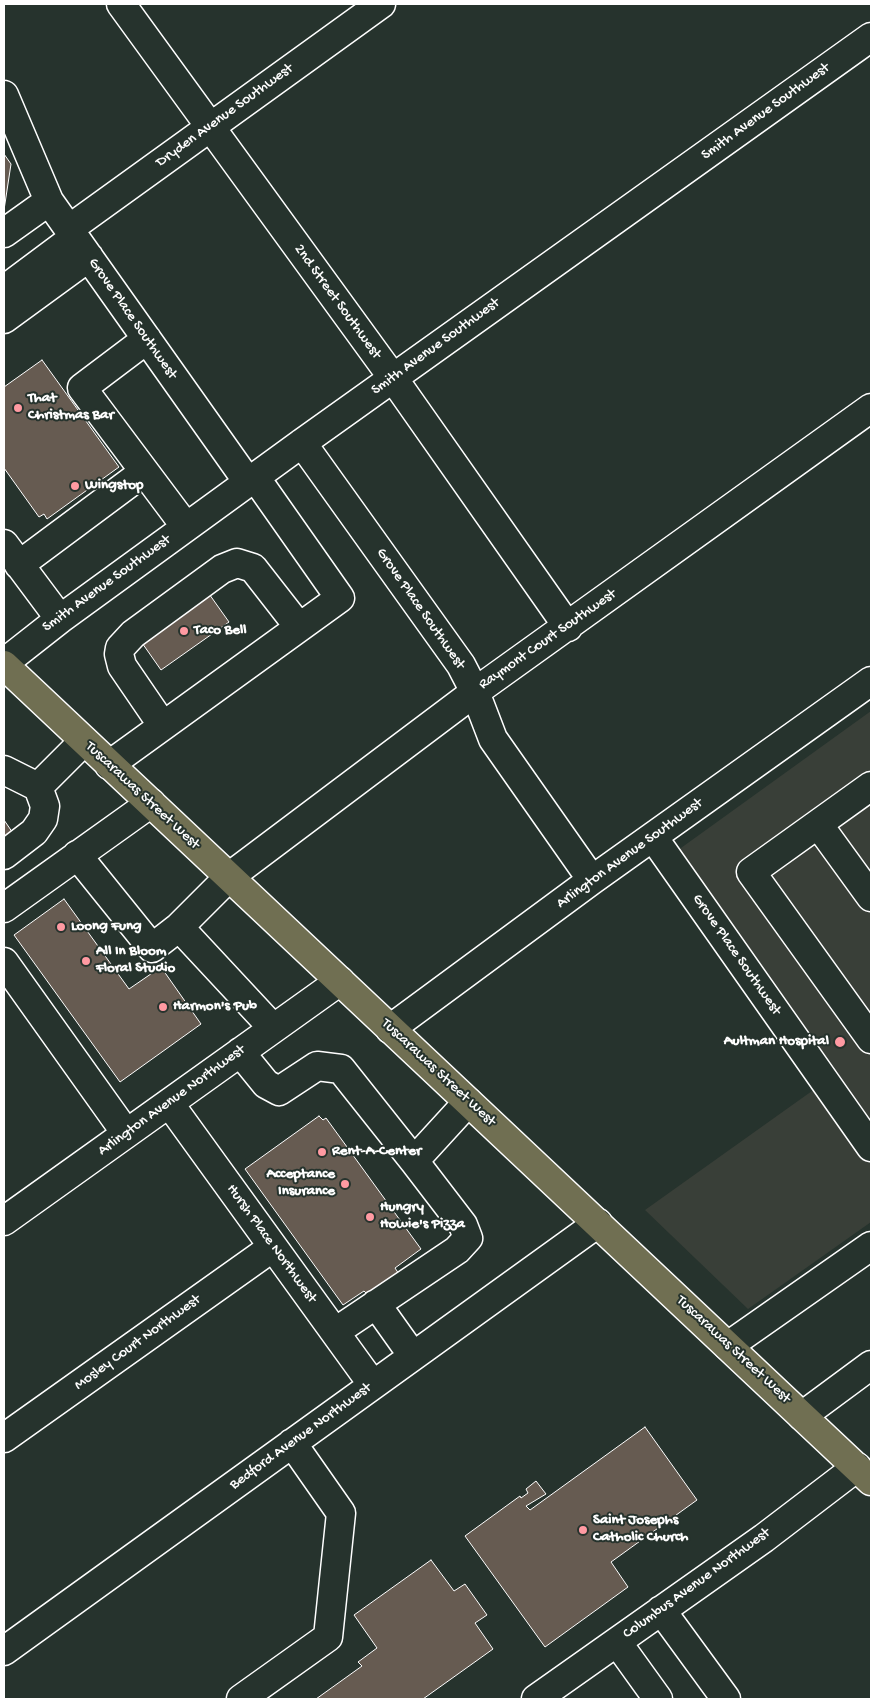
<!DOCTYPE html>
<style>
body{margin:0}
#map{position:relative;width:875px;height:1703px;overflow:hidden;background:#26332d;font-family:"Gochi Hand",sans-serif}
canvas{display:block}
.frame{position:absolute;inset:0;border:5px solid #fff;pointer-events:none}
</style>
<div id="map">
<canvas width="875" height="1703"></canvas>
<div class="frame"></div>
</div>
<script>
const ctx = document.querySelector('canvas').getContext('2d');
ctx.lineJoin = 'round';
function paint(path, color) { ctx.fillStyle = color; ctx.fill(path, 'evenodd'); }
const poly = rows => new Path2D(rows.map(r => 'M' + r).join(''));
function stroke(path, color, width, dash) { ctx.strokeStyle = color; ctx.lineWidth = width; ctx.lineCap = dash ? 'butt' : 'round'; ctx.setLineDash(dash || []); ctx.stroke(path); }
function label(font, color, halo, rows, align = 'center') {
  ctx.font = font + ' "Gochi Hand",sans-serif'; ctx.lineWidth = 4; ctx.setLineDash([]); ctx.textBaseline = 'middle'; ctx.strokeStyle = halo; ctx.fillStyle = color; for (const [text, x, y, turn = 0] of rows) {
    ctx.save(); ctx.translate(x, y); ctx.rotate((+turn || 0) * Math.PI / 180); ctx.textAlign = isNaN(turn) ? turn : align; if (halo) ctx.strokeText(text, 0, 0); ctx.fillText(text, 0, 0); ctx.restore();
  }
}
paint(poly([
 [871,711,871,1222,748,1309,645,1210,833,1076,674,853]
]), '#393f38');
const building = poly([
 [4,154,11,164,4,210,4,154],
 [42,360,119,467,47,519,44,514,39,517,4,468,4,387,42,360],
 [207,591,229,622,161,670,140,640,207,591],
 [4,820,15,836,4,843,4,820],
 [64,899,129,989,161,967,201,1024,120,1082,14,935,64,899],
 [319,1116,323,1120,326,1118,421,1249,395,1268,399,1274,369,1296,364,1291,343,1305,245,1169,319,1116],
 [645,1427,697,1500,611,1562,628,1587,545,1647,465,1536,520,1496,521,1498,528,1493,526,1489,536,1481,546,1494,526,1506,530,1510,645,1427],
 [431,1560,454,1591,465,1584,487,1615,475,1623,493,1649,423,1699,316,1699,362,1666,358,1662,377,1648,354,1615,431,1560]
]);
paint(building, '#665b51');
stroke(building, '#fff', 1);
const minor = poly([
 [121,4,393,378,568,627],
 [4,95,49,201,4,233],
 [49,201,248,482],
 [69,229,381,4],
 [4,296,12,284,75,237],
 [4,319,89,257],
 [147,339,82,388,186,527],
 [302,443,461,665,475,692,493,739,592,880],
 [4,544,60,619],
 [19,565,144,472],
 [4,663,60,619,302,443,871,37],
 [163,726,122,666,119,654,120,648,133,634,222,569,237,563,253,568,299,627],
 [109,765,340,598,255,477],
 [4,770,38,787,84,741],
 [871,786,751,872,871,1039],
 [818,824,871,897],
 [653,837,871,1147],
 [4,855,34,832,43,819,45,806,38,787],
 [77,855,152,948,179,927,229,877,475,692,871,408],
 [4,908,151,803],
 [179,927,273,1028],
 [4,962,126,1133],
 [390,1029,592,880,871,681],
 [240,1052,266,1084,279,1091,317,1066,341,1069,414,1161,468,1102],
 [169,1103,373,1385],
 [4,1221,340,981],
 [376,1304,413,1356],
 [335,1332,457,1250,468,1238,463,1225,414,1161],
 [728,1346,871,1246],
 [802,1416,871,1365],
 [4,1438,273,1247],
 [661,1610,726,1699],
 [617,1642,658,1699],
 [4,1651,598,1223],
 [241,1699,328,1637,341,1513,292,1443],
 [536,1699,764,1538,857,1467]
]);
const major = poly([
 [4,665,871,1481]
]);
stroke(minor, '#fff', 31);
stroke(major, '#fff', 31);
stroke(minor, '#26332d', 28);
stroke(major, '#706f52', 28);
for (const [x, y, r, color] of [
 [18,408,5,"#ff9aa2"],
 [75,486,5,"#ff9aa2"],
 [184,631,5,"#ff9aa2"],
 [61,927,5,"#ff9aa2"],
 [86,961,5,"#ff9aa2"],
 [163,1007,5,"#ff9aa2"],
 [840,1042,6,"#ff9aa2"],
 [322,1152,5,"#ff9aa2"],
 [345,1184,5,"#ff9aa2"],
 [370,1217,5,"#ff9aa2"],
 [583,1530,5,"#ff9aa2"]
]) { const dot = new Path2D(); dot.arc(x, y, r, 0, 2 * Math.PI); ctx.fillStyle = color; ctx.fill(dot); stroke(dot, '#26332d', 2); }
label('15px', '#fff', '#26332d', [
 ["Smith Avenue Southwest",766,112,-36],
 ["Dryden Avenue Southwest",225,116,-36],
 ["2nd Street Southwest",337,302,54],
 ["Grove Place Southwest",132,319,55],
 ["Smith Avenue Southwest",436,347,-36],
 ["Smith Avenue Southwest",107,584,-36],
 ["Grove Place Southwest",420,609,55],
 ["Raymont Court Southwest",548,640,-35],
 ["Tuscarawas Street West",142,796,43],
 ["Arlington Avenue Southwest",630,854,-36],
 ["Grove Place Southwest",736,955,55],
 ["Tuscarawas Street West",438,1073,43],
 ["Arlington Avenue Northwest",172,1101,-36],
 ["Hursh Place Northwest",271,1244,54],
 ["Mosley Court Northwest",138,1343,-36],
 ["Tuscarawas Street West",733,1350,43],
 ["Bedford Avenue Northwest",301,1437,-36],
 ["Columbus Avenue Northwest",697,1584,-36]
]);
label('bold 15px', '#fff', '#26332d', [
 ["That",28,399],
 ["Christmas Bar",28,416],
 ["Wingstop",85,486],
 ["Taco Bell",194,631],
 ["Loong Fung",71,927],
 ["All In Bloom",96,952],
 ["Floral Studio",96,969],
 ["Harmon's Pub",173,1007],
 ["Aultman Hospital",829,1042,"right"],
 ["Rent-A-Center",332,1152],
 ["Acceptance",335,1175,"right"],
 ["Insurance",335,1192,"right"],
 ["Hungry",380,1208],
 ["Howie's Pizza",380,1225],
 ["Saint Josephs",593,1521],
 ["Catholic Church",593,1538]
], 'left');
</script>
